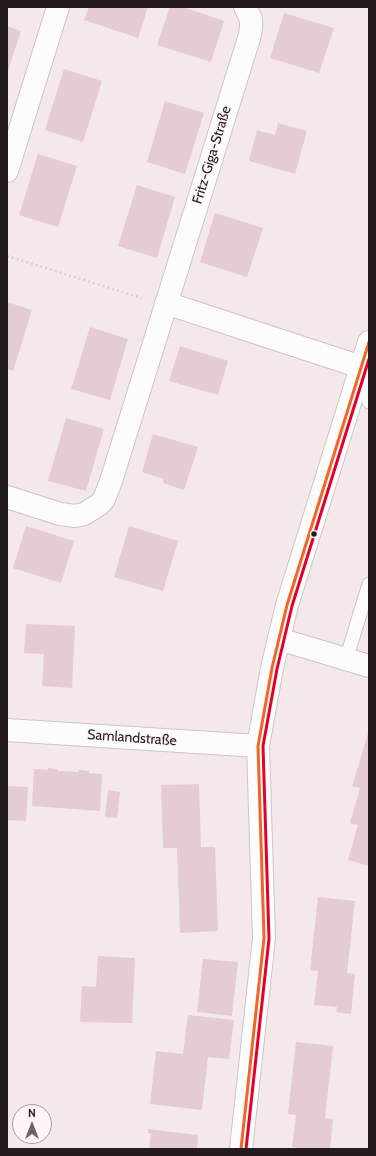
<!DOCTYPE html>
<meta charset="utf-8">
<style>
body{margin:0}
#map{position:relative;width:376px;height:1156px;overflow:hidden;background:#f4e8ea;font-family:Cabin,sans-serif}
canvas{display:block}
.frame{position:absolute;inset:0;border:8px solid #231b1d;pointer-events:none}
.north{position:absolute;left:12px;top:1104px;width:40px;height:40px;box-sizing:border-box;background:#fdf4f6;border:1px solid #a69d9f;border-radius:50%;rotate:0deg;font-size:11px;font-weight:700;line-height:16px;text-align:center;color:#231b1d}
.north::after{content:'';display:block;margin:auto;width:14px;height:18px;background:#6c6365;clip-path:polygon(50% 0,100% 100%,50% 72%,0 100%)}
</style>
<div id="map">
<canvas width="376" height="1156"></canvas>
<div class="frame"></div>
<div class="north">N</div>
</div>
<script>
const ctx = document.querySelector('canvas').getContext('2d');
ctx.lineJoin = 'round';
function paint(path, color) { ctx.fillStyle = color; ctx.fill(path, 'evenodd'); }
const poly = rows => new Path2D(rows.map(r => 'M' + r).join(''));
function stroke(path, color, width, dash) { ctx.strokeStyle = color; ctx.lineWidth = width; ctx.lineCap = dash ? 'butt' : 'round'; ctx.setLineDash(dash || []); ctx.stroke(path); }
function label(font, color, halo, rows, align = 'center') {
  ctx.font = font + ' Cabin,sans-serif'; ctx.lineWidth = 3; ctx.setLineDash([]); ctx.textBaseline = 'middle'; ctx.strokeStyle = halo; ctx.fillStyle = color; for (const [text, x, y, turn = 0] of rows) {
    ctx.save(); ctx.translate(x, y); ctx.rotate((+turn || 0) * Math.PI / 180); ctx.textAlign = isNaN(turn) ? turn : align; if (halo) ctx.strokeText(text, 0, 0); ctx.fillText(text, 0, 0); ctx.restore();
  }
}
paint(poly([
 [89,7,148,7,138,38,84,20],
 [170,7,183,7,224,21,211,62,157,45],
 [284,13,334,28,319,73,270,58],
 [7,26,21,31,7,74],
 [64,69,102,81,83,142,45,130],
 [165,101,204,113,185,174,147,162],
 [278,123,307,131,295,174,249,161,257,130,275,135],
 [38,154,77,166,58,227,19,215],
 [137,185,175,197,157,258,118,246],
 [215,213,263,228,247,277,200,262],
 [7,302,32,310,13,371,7,369],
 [90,327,128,339,110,400,71,389],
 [180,346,228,361,218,395,169,381],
 [66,418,104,429,86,491,48,481],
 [153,434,198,447,184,490,163,483,164,479,142,472],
 [26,526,74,541,61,583,13,568],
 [129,526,178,541,163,591,114,577],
 [26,624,75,626,72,688,42,686,44,654,24,653],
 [369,730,369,866,348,860,358,825,350,823,360,788,352,786],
 [48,768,58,769,58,771,79,772,79,770,89,771,89,773,102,774,100,811,32,806,34,769,48,770],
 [199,784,201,847,215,847,218,931,180,933,177,848,163,848,161,785],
 [7,786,28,787,26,821,7,820],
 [108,790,120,792,117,818,105,817],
 [318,897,355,901,347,973,355,974,351,1014,336,1012,337,1007,314,1005,318,971,310,970],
 [98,956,135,958,132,1023,80,1022,82,986,96,987],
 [203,959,238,962,232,1016,197,1012],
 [188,1015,234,1020,229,1059,208,1057,202,1110,150,1104,156,1051,183,1054],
 [296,1042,333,1046,325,1118,333,1119,330,1149,308,1149,292,1147,296,1115,288,1114],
 [148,1129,198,1135,197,1149,149,1149,151,1134,148,1133]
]), '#e5ccd2');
const service = poly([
 [362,371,369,402],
 [346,660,369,584]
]);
const minor = poly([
 [7,171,58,7],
 [166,303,361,367],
 [7,497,60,514,75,516,84,514,100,504,104,499,111,481,250,35,251,27,251,19,245,7],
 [279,639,369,666],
 [7,730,258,746]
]);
const tertiary = poly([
 [241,1149,264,938,258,746,272,668,287,605,369,342]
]);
stroke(service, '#cec5c6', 15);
stroke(minor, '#cec5c6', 24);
stroke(tertiary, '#cec5c6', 24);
stroke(poly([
 [7,256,142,298]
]), '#d6d3d3', 2.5, [2, 3]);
stroke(service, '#fdfcfc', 13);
stroke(minor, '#fdfcfc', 22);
stroke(tertiary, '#fdfcfc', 22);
stroke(poly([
 [241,1149,264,938,258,746,272,668,287,605,369,342]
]), '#f26522', 3);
stroke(poly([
 [246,1149,269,939,263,746,277,669,292,606,369,359]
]), '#e4002b', 3);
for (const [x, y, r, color] of [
 [314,534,3.5,"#231b1d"]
]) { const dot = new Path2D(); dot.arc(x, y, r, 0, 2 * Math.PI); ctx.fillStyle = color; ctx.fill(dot); stroke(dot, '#fdf4f6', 1.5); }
label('14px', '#231b1d', '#fdf4f6', [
 ["Fritz-Giga-Straße",212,155,-73],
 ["Samlandstraße",132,738,4]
]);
</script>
